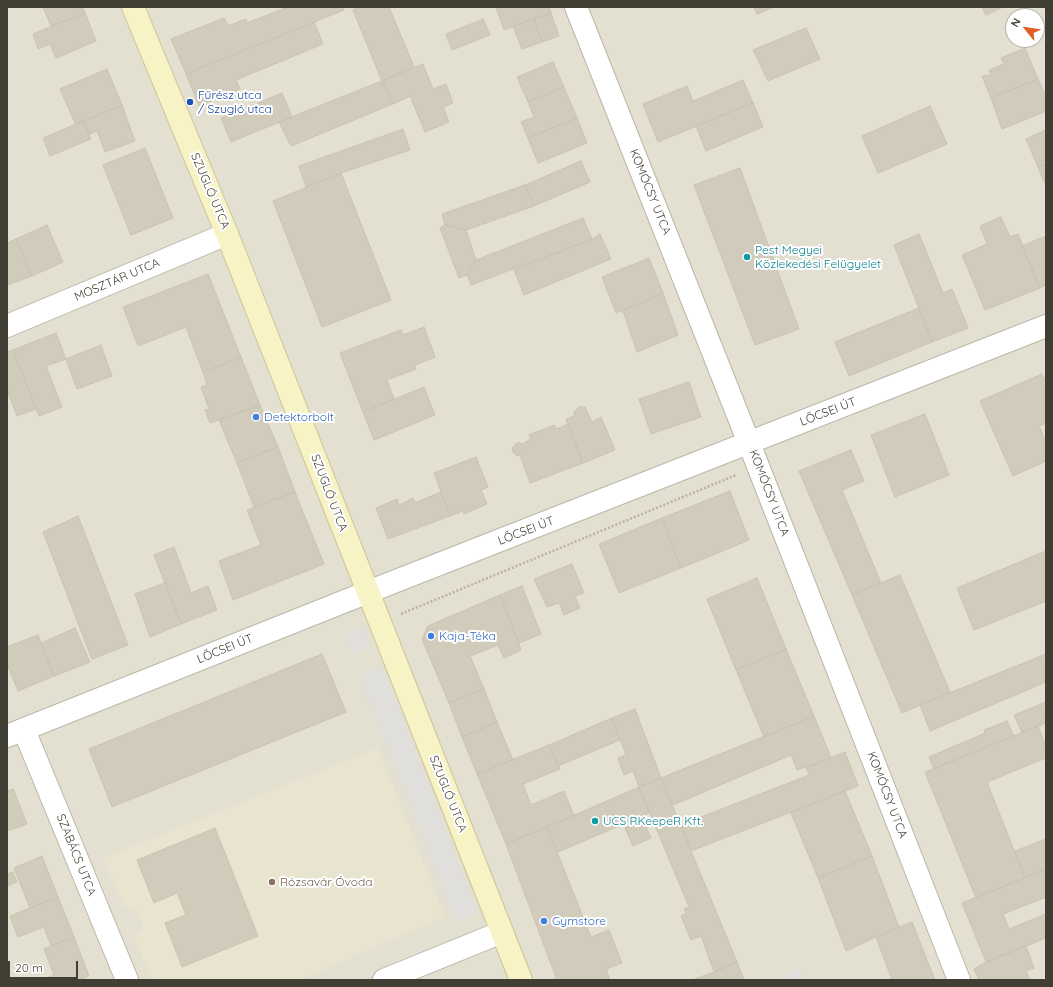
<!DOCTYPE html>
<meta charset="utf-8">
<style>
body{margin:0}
#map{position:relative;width:1053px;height:987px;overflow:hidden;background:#f0eee4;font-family:Quicksand,sans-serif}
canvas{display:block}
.frame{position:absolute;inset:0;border:8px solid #413e34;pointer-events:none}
.north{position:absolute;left:1005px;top:8px;width:40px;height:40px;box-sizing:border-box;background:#fff;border:1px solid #b3b2ae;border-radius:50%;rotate:300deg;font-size:11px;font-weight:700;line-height:16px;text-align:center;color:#413e34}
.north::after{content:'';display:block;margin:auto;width:14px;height:18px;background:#e25e28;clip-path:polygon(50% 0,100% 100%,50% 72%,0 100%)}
.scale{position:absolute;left:8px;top:961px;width:70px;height:18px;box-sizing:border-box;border:2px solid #413e34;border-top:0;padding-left:5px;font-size:12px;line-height:14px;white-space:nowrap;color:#413e34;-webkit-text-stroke:3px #fff;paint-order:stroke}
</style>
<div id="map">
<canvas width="1053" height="987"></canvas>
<div class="frame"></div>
<div class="north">N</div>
<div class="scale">20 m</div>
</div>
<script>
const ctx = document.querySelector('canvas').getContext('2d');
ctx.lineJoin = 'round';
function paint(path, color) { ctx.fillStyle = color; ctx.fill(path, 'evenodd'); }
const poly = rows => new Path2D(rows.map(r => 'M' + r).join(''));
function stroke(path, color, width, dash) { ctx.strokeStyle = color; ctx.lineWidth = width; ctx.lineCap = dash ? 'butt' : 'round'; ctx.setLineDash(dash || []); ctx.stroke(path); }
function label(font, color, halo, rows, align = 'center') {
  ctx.font = font + ' Quicksand,sans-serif'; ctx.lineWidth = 4; ctx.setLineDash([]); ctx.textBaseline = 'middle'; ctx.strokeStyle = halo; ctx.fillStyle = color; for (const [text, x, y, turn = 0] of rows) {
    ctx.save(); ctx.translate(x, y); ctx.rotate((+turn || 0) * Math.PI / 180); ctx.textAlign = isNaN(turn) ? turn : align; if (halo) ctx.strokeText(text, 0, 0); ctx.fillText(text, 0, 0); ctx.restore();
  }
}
paint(poly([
 [7,7,1046,7,1046,980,7,980],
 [1013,16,1037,16,1037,40,1013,40]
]), '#e3e0d2');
paint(poly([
 [378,748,445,917,299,980,152,980,134,937,143,927,136,909,124,906,103,858]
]), '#e8e4cf');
paint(poly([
 [363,628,370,645,351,653,344,636],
 [382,667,478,912,456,921,359,676],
 [799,969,803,980,769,980,773,979]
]), '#e1dfdc');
const building = poly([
 [43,7,83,7,85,13,51,26,43,7],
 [288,7,343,7,344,10,186,74,171,39,224,18,228,26,246,19,247,23,288,7],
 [360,7,389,7,414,67,382,81,353,10,360,7],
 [496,7,549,7,551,13,504,30,496,7],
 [754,7,774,7,757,14,754,7],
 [982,7,1003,7,986,15,982,7],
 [85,13,96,41,56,58,50,44,38,49,33,34,85,13],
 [551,13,559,36,542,42,534,19,551,13],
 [483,19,490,35,452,50,446,34,483,19],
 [534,19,542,42,522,49,513,26,534,19],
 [314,22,323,44,236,80,240,89,199,106,186,74,314,22],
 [806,28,820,59,768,81,753,50,806,28],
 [1025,48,1038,79,991,98,982,76,991,75,989,70,1004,64,1001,58,1025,48],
 [553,62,564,87,528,102,517,77,553,62],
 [423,64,433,89,446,84,453,103,443,107,449,122,425,132,410,96,393,104,382,81,423,64],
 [107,69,122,105,83,121,75,123,60,89,107,69],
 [1038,79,1046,96,1046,111,1002,129,991,98,1038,79],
 [743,80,753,103,658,142,643,104,687,86,693,101,743,80],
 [382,81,393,104,291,146,279,122,382,81],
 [564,87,577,118,528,138,521,122,534,117,528,102,564,87],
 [282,93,292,117,231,142,221,118,282,93],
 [753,103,763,127,706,151,696,126,753,103],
 [122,105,135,141,105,152,97,131,90,134,83,121,122,105],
 [930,106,947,144,878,173,862,136,930,106],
 [577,118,587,143,538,163,528,138,577,118],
 [83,121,91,139,50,156,43,138,83,121],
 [403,129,410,150,341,173,306,187,299,166,403,129],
 [1046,130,1046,164,1038,167,1026,139,1046,130],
 [145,148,173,218,131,235,103,165,145,148],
 [581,161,590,182,534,206,525,185,581,161],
 [1046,164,1046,186,1038,167,1046,164],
 [740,168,799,329,755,345,694,185,740,168],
 [341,173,391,300,322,327,273,201,341,173],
 [525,185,534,206,466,230,445,225,442,214,525,185],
 [1001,217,1010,237,1018,234,1040,288,985,310,962,255,987,244,980,226,1001,217],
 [583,218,592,239,471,285,467,275,476,260,583,218],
 [47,225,63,262,32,276,16,239,47,225],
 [445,225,466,230,476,260,467,275,459,278,440,228,445,225],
 [600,234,611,259,524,295,514,270,592,239,600,234],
 [919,234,943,293,952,289,968,328,932,342,894,245,919,234],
 [1046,236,1046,285,1040,288,1022,246,1046,236],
 [16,239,32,276,7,285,7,243,16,239],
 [649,258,663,293,616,313,602,277,649,258],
 [208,274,241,357,203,372,186,327,138,346,123,307,208,274],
 [663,293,678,335,637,352,623,311,663,293],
 [919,308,932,342,849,376,835,342,919,308],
 [424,327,435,357,415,365,416,369,387,380,394,399,363,412,340,353,401,330,403,335,424,327],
 [56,333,66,359,46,366,62,407,39,416,13,350,56,333],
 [101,345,112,376,77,389,66,359,101,345],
 [13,350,36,409,17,416,7,390,7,352,13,350],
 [241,357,260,405,210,423,205,410,209,409,201,387,207,385,203,372,241,357],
 [1042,374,1046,383,1046,423,1039,426,1046,442,1046,461,1013,476,980,401,1042,374],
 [689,382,701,417,651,434,639,399,689,382],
 [424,387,435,415,374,440,363,412,424,387],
 [260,405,278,447,237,463,219,420,260,405],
 [579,407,585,407,592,422,601,417,615,450,583,463,566,419,574,416,574,412,579,407],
 [925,414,949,475,895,497,871,435,925,414],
 [568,424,583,463,530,483,520,455,517,456,513,452,512,448,518,442,522,444,531,439,529,435,554,425,557,429,568,424],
 [278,447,295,492,254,507,237,463,278,447],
 [851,450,864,481,842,490,881,583,852,595,799,471,851,450],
 [476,457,488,487,481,490,487,504,464,514,463,511,450,516,434,473,476,457],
 [730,491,749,540,681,568,662,518,730,491],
 [295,492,324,564,233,600,219,561,261,545,247,510,295,492],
 [441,492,450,516,388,539,376,508,397,499,399,505,413,498,415,503,441,492],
 [78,516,128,645,92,659,43,532,78,516],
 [662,518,681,568,619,593,599,544,662,518],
 [174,547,191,593,208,586,217,610,181,624,154,555,174,547],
 [1046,551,1046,601,974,630,957,588,1046,551],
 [572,564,584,593,575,596,580,608,564,615,559,603,547,607,534,579,572,564],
 [900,575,950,692,902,713,852,595,900,575],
 [757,578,786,649,736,670,707,599,757,578],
 [165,583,181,624,150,637,135,594,165,583],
 [522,586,541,634,519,643,500,595,522,586],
 [500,595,521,650,504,658,498,645,470,656,484,689,449,703,422,639,428,626,500,595],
 [75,628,90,662,54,676,41,643,75,628],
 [38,635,54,676,18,691,7,664,7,647,38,635],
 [786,649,814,716,764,737,736,670,786,649],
 [322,654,346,712,112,807,89,749,322,654],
 [1046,654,1046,682,930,731,920,705,1046,654],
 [484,689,497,722,462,737,449,703,484,689],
 [1046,702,1046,723,1022,733,1014,715,1046,702],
 [635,709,661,778,639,787,633,771,624,775,618,758,626,755,612,718,635,709],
 [814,716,831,758,797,770,791,755,673,805,661,778,814,716],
 [612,718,620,740,558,766,549,745,612,718],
 [1007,721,1014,736,934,769,929,757,985,733,984,730,1007,721],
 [497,722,513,760,477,774,462,737,497,722],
 [1038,726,1046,746,1046,758,987,782,1025,878,976,898,925,772,1038,726],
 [549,745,560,769,523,784,531,805,564,791,574,816,506,844,477,774,549,745],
 [845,752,858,786,691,851,681,825,809,775,806,768,845,752],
 [661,778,737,962,714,972,701,936,691,940,681,916,686,913,684,909,689,907,639,787,661,778],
 [639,787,649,813,558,852,547,827,639,787],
 [13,789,27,824,7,831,7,791,13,789],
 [845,791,872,856,818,878,791,813,845,791],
 [643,820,651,838,633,846,625,828,643,820],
 [547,827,591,937,609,930,622,963,606,969,610,980,557,980,506,844,547,827],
 [215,828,258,936,182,967,165,923,186,915,177,893,154,903,137,860,215,828],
 [1046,839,1046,869,1025,878,1015,851,1046,839],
 [42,856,58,897,30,908,14,868,42,856],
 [872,856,899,927,876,937,846,951,818,878,872,856],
 [1046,869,1046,897,1003,914,1009,929,1046,914,1046,938,986,962,962,903,1046,869],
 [13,872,17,882,7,886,7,874,13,872],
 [58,897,74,937,51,946,44,927,18,937,10,916,58,897],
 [912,922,935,980,892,980,876,937,912,922],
 [74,937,89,976,80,980,44,980,44,979,54,975,44,949,74,937],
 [1026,946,1034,968,1026,971,1030,980,979,980,974,969,986,962,1026,946],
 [737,962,744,980,692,980,714,972,737,962]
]);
paint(building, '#d0cbba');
stroke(building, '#cac3af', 1);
const street = poly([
 [576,7,749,443,959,980],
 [7,326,227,234],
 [24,730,127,980],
 [7,736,368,592,1046,326],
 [384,980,502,932]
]);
const secondary = poly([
 [133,7,227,234,521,980]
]);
stroke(street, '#bab6a8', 24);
stroke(secondary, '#cbc497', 24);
stroke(poly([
 [401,614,736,475]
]), '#bab39a', 2.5, [2, 2]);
stroke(street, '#fff', 22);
stroke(secondary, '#f8f3c5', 22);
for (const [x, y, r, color] of [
 [190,102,4,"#1a4fb4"],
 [747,257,4,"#0f9aa8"],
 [256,417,4,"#3f7fe0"],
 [431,636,4,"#3f7fe0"],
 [595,821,4,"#0f9aa8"],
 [272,882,4,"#8d6e63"],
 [544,921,4,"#3f7fe0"]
]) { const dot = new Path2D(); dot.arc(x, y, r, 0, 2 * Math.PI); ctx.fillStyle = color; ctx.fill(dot); stroke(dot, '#fff', 1.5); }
label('12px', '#164399', '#fff', [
 ["Fűrész utca",198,95],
 ["/ Szugló utca",198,109]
], 'left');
label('12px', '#413e34', '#fff', [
 ["SZUGLÓ UTCA",210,191,67],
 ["KOMÓCSY UTCA",650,192,68],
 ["MOSZTÁR UTCA",117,280,-23],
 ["LŐCSEI ÚT",828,412,-21],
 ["SZUGLÓ UTCA",329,493,69],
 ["KOMÓCSY UTCA",769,493,69],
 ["LŐCSEI ÚT",526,531,-21],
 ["LŐCSEI ÚT",225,649,-22],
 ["SZUGLÓ UTCA",448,794,68],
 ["KOMÓCSY UTCA",887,795,69],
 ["SZABÁCS UTCA",76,855,68]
]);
label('12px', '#0d838f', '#fff', [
 ["Pest Megyei",755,250],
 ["Közlekedési Felügyelet",755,264],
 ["UCS RKeepeR Kft.",603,821]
], 'left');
label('12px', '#366cbe', '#fff', [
 ["Detektorbolt",264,417],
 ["Kaja-Téka",439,636],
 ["Gymstore",552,921]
], 'left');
label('12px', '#785e54', '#fff', [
 ["Rózsavár Óvoda",280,882]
], 'left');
</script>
